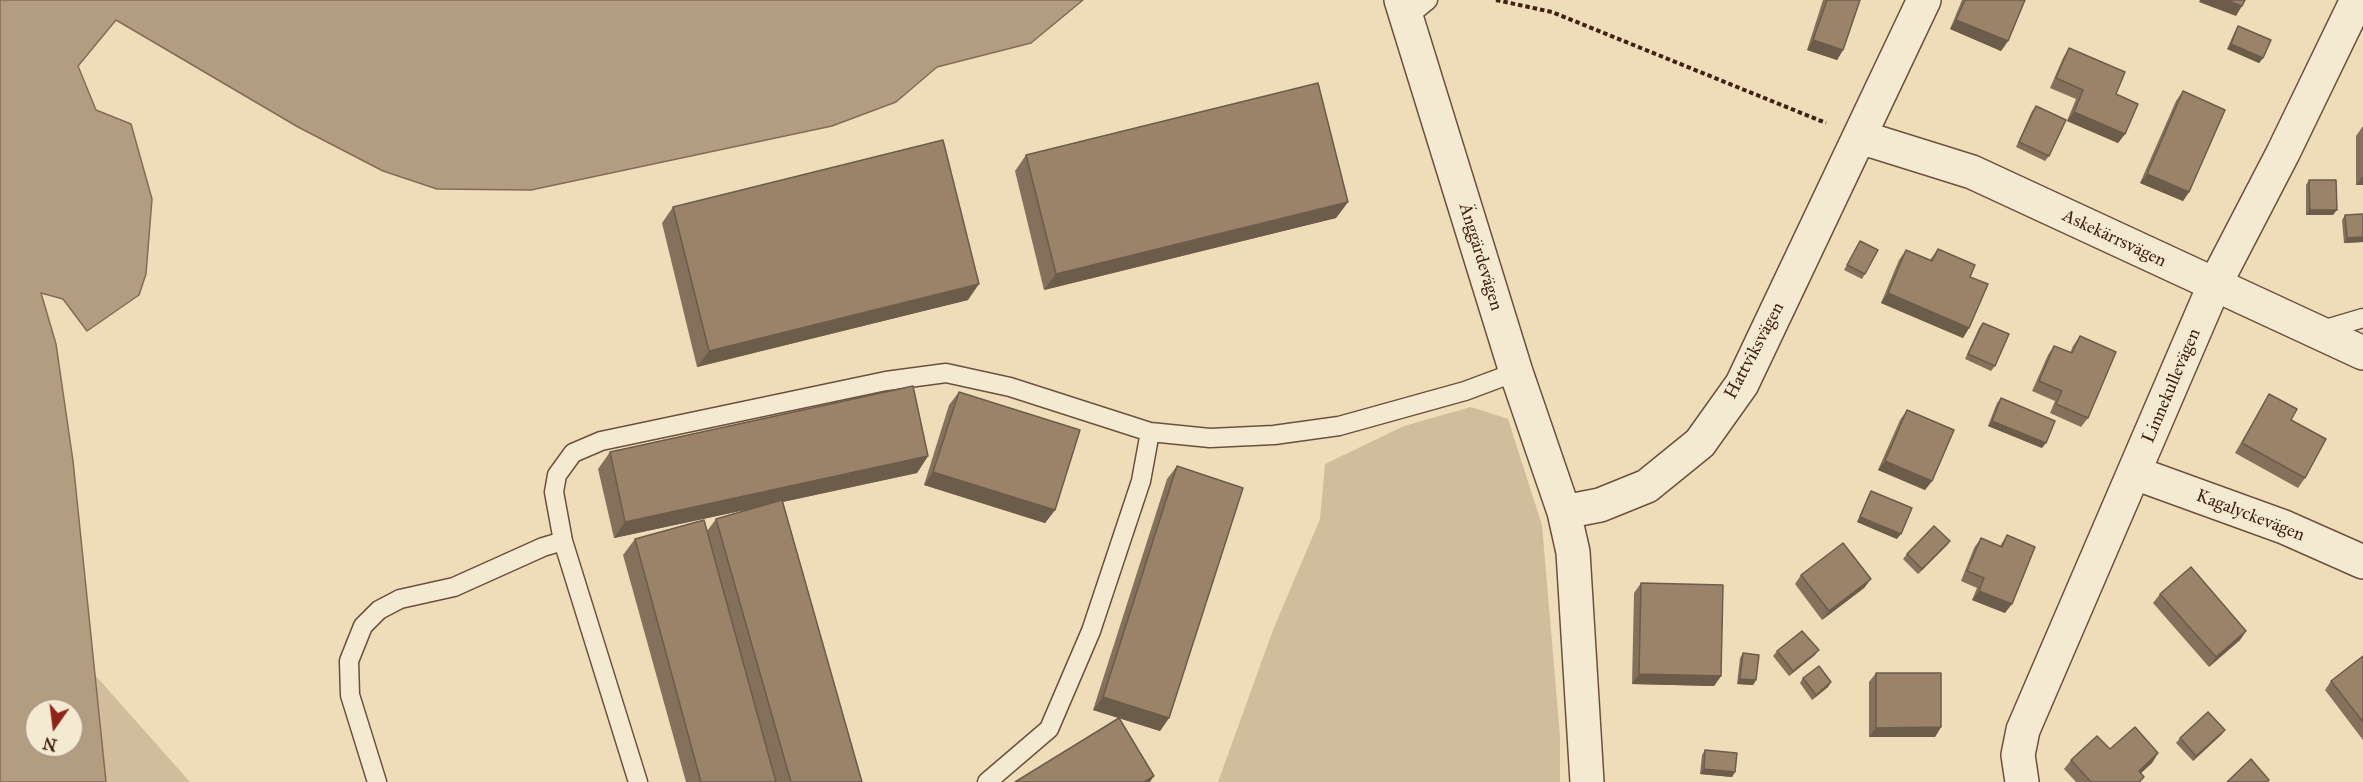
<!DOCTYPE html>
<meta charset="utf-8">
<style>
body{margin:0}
#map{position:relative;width:2363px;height:782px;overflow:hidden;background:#eeddb8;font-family:"IM FELL Great Primer",serif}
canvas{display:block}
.north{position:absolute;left:24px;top:698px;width:60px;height:60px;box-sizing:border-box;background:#f4e9d1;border:2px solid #ac9986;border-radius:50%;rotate:194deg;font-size:16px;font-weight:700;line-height:24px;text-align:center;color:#412115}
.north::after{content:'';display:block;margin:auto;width:21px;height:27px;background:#8f2418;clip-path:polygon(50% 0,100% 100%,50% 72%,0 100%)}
</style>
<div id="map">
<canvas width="2363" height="782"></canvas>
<div class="north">N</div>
</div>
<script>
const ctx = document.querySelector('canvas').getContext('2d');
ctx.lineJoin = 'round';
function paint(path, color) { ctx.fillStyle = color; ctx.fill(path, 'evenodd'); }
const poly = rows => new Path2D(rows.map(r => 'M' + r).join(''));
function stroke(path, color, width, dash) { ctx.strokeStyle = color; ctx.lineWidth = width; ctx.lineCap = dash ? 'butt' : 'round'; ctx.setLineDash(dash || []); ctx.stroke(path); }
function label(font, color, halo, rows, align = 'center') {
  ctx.font = font + ' "IM FELL Great Primer",serif'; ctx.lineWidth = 5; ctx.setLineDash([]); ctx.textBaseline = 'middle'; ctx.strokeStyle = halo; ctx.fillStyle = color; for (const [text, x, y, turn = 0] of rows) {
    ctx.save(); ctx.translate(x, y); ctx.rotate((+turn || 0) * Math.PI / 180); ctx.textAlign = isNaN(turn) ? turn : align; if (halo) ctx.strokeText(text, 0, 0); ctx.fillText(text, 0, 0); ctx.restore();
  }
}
paint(poly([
 [1471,407,1508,419,1542,525,1560,736,1560,782,1218,782,1273,630,1320,519,1325,464,1404,426],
 [95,675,190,782,106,782]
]), '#d1bd9c');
const water = poly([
 [0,0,1083,0,1031,43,937,67,896,102,832,126,531,190,437,189,383,171,298,127,116,20,78,66,96,110,131,124,152,199,146,274,139,295,87,331,63,299,41,293,56,344,73,461,106,782,0,782,0,0],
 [36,710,72,710,72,746,36,746,36,710]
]);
paint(water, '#b39d81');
stroke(water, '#856b56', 1.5);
const service = poly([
 [1406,18,1428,0],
 [2319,331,2363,318],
 [377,782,350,695,349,661,363,626,379,610,400,599,454,587,543,547,563,541],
 [638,782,563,541,554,492,557,475,573,453,601,441,886,381,946,373,1010,387,1150,432,1210,438,1274,435,1339,426,1465,391,1516,372],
 [987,782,1049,729,1091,631,1141,481,1150,432]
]);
const minor = poly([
 [1401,0,1516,372,1564,512],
 [1860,137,1972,172,2363,353],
 [2135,473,2284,527,2363,562],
 [1587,782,1573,552,1564,512,1600,505,1647,486,1700,443,1742,384,1924,0],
 [2022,782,2018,755,2023,730,2214,286,2283,153,2357,0]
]);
stroke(service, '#6c503e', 21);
stroke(minor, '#6c503e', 36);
stroke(poly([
 [1496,0,1552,12,1826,123]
]), '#412115', 4, [4.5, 3]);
stroke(service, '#f4e9d1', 18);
stroke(minor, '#f4e9d1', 33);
paint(poly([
 [1823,0,1860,0,1843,50,1837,60,1807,50],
 [1962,0,2025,0,2008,41,2001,51,1950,29],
 [2238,26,2263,58,2259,63,2227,49,2235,31],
 [2069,48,2116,94,2125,134,2118,143,2067,121,2076,99,2050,88,2063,58],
 [2183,91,2189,192,2183,201,2140,183,2176,101],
 [2036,106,2049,156,2045,161,2016,147,2032,111],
 [2363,126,2363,185,2356,185,2356,136],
 [1026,155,1348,202,1336,218,1044,290,1015,171],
 [2309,180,2333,215,2306,215,2306,185],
 [673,207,968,300,697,367,662,223],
 [2345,215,2363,242,2344,243,2342,220],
 [1860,241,1865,274,1862,279,1844,270],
 [1938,249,1970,277,1969,328,1963,338,1881,303,1899,260,1906,250,1930,260],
 [1983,323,1995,366,1991,371,1965,359,1979,328],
 [2080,336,2088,418,2081,427,2050,413,2055,401,2032,391,2048,355,2054,346,2070,353,2073,346],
 [959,392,1055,510,1045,523,924,485,949,405],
 [2269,394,2291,420,2305,478,2298,488,2235,453,2263,404],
 [2001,398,2042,448,1988,426,1997,403],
 [1907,410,1932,481,1925,490,1878,470,1900,420],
 [610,452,928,456,917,473,783,502,862,782,686,782,623,555,635,539,707,531,716,519,750,509,614,538,598,469],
 [1177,466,1169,718,1160,731,1093,710,1167,479],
 [1871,491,1897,539,1857,522,1868,496],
 [2007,535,2005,613,1972,600,1977,588,1961,581,1974,548,1981,538,2000,546],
 [1950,541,1946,546,1918,574,1903,559,1907,554],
 [1801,575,1871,579,1864,588,1822,620,1795,584],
 [1641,583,1721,676,1714,686,1632,684,1634,593],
 [2160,594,2246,631,2240,640,2209,667,2153,603],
 [1777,651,1815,655,1789,676,1773,656],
 [1743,653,1756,680,1753,685,1737,684,1740,658],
 [2363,656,2363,740,2325,690,2331,681],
 [1876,673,1941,727,1935,737,1869,737,1869,682],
 [1803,678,1831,682,1828,687,1812,700,1800,683],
 [2225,730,2221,735,2193,761,2176,743,2180,738],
 [2110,749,2158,753,2152,763,2141,773,2141,782,2076,782,2064,769,2071,760],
 [1705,750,1735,772,1732,777,1700,774,1702,755]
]), '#85715b');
paint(poly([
 [2200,0,2227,0,2242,6,2236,16,2199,2],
 [1956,20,2008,41,2001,51,1950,29],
 [1813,40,1843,50,1837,60,1807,50],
 [2231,44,2263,58,2259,63,2227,49],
 [2074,112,2125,134,2118,143,2067,121],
 [2147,174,2189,192,2183,201,2140,183],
 [2363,176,2363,185,2356,185],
 [1348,202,1336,218,1044,290,1056,274],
 [2310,210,2337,210,2333,215,2306,215],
 [2363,237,2363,242,2344,243,2347,238],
 [979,284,968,300,697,367,709,351],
 [1888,293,1969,328,1963,338,1881,303],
 [1992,421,2046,443,2042,448,1988,426],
 [928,456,917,473,614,538,625,522],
 [1885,461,1932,481,1925,490,1878,470],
 [933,472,1055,510,1045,523,924,485],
 [1860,517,1901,534,1897,539,1857,522],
 [1950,541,1946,546,1918,574,1922,569],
 [1871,579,1864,588,1822,620,1829,611],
 [1979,591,2012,604,2005,613,1972,600],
 [2246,631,2240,640,2209,667,2216,657],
 [1819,650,1815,655,1789,676,1793,671],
 [1639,674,1721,676,1714,686,1632,684],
 [1740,679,1756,680,1753,685,1737,684],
 [1831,682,1828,687,1812,700,1816,695],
 [1103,697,1169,718,1160,731,1093,710],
 [1941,727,1935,737,1869,737,1876,728],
 [2225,730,2221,735,2193,761,2196,756],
 [2158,753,2152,763,2132,781,2139,771],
 [1704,769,1735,772,1732,777,1700,774],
 [1154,776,1150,782,1144,782]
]), '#6c5c4a');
const building = poly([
 [1827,0,1860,0,1843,50,1813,40,1827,0],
 [1965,0,2025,0,2008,41,1956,20,1965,0],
 [2227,0,2245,0,2242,6,2227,0],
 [2238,26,2271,40,2263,58,2231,44,2238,26],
 [2069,48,2125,72,2116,94,2138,104,2125,134,2074,112,2083,90,2056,78,2069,48],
 [1318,83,1348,202,1056,274,1026,155,1318,83],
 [2183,91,2225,110,2189,192,2147,174,2183,91],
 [2036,106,2066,120,2049,156,2019,142,2036,106],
 [943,140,979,284,709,351,673,207,943,140],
 [2309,180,2336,180,2337,210,2310,210,2309,180],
 [2363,214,2363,237,2347,238,2345,215,2363,214],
 [1860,241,1878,250,1865,274,1847,265,1860,241],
 [1938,249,1975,265,1970,277,1988,284,1969,328,1888,293,1906,250,1932,261,1938,249],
 [1983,323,2009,334,1995,366,1968,354,1983,323],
 [2080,336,2116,352,2088,418,2056,404,2062,391,2039,381,2054,346,2072,353,2080,336],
 [913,386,928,456,625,522,610,452,913,386],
 [959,392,1080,430,1055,510,933,472,959,392],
 [2269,394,2297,409,2291,420,2326,439,2305,478,2242,443,2269,394],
 [2001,398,2055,421,2046,443,1992,421,2001,398],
 [1907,410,1954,430,1932,481,1885,461,1907,410],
 [1177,466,1243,488,1169,718,1103,697,1177,466],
 [1871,491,1912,508,1901,534,1860,517,1871,491],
 [782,500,862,782,791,782,716,519,782,500],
 [704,520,776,782,701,782,635,539,704,520],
 [1934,526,1950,541,1922,569,1907,554,1934,526],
 [2007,535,2035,547,2012,604,1979,591,1984,578,1967,571,1981,538,2002,547,2007,535],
 [1843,543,1871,579,1829,611,1801,575,1843,543],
 [2191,567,2246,631,2216,657,2160,594,2191,567],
 [1641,583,1723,585,1721,676,1639,674,1641,583],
 [1802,631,1819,650,1793,671,1777,651,1802,631],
 [1743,653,1759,655,1756,680,1740,679,1743,653],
 [2363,656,2363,722,2331,681,2363,656],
 [1819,666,1831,682,1816,695,1803,678,1819,666],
 [1876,673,1941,673,1941,727,1876,728,1876,673],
 [2208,712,2225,730,2196,756,2180,738,2208,712],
 [1119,718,1154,776,1144,782,1015,782,1119,718],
 [2135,727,2158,753,2139,771,2144,777,2139,782,2091,782,2071,760,2097,736,2110,749,2135,727],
 [1705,750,1737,753,1735,772,1704,769,1705,750],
 [2251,759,2269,780,2267,782,2227,782,2251,759]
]);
paint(building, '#9b836a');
stroke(building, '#6c5c4a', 1.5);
label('18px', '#412115', '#f4e9d1', [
 ["Askekärrsvägen",2114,239,25],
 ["Änggärdevägen",1480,257,73],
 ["Hattviksvägen",1755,351,-62],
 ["Linnekullevägen",2172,386,-67],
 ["Kagalyckevägen",2250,516,21]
]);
</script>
